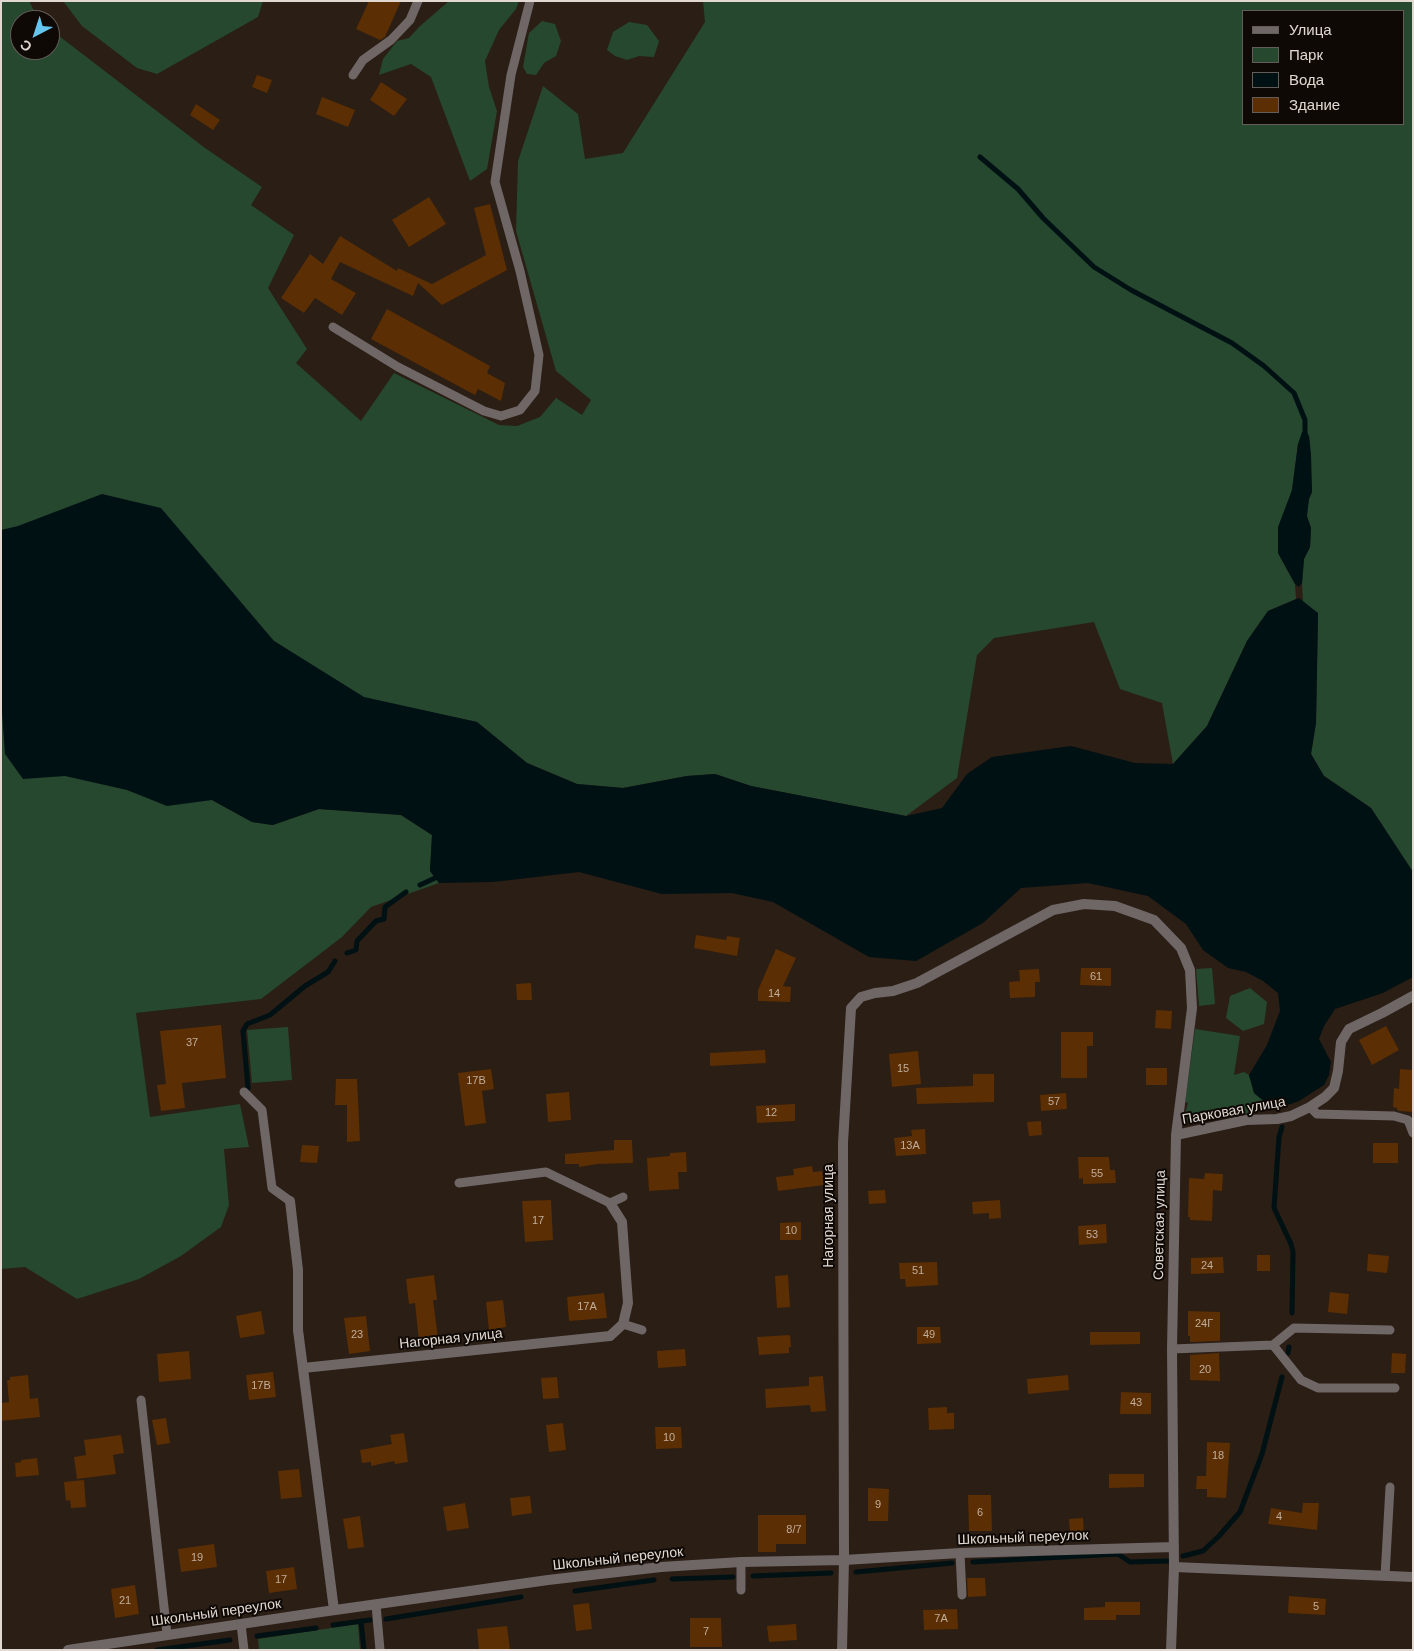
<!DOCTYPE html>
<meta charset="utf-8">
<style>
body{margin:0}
#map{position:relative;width:1414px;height:1651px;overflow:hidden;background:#2a1e15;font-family:Helvetica,sans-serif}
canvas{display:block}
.frame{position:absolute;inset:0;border:2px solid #e1d8d2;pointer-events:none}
.legend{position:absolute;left:1242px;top:10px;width:162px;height:115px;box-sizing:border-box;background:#0f0906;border:1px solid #635c58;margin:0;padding:6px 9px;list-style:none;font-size:15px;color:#e1d8d2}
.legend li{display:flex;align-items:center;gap:10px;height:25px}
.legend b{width:25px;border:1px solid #635c58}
.north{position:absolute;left:10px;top:10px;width:50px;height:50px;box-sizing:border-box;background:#0f0906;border:1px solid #635c58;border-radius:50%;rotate:220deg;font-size:14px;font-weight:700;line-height:20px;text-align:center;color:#e1d8d2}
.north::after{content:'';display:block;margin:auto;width:18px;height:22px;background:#65c5ef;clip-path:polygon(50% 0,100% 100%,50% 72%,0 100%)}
</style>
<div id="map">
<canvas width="1414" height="1651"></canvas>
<div class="frame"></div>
<ul class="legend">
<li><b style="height:6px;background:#6f6666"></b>Улица</li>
<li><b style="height:14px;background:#26482f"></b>Парк</li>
<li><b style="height:14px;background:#001114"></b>Вода</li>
<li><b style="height:14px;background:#5c2e03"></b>Здание</li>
</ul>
<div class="north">С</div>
</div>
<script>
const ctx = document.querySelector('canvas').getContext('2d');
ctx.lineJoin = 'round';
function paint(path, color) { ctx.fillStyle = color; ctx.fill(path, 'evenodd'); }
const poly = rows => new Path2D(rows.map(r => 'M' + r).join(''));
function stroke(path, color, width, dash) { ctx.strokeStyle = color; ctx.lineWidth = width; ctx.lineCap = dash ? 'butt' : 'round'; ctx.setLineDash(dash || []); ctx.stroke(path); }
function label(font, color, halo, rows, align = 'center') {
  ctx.font = font + ' Helvetica,sans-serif'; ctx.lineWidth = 4; ctx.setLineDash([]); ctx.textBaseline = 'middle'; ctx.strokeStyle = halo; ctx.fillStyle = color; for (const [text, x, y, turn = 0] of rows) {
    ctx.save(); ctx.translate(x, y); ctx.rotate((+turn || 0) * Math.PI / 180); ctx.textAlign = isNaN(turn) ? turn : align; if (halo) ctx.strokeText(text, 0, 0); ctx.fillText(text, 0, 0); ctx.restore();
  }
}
paint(poly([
 [1,1,29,1,39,20,20,20,20,50,50,50,50,29,205,148,262,187,251,205,294,235,268,288,307,349,296,363,361,421,394,373,499,425,517,426,540,417,556,398,582,415,591,400,556,371,516,231,518,161,543,86,578,114,585,159,623,153,705,22,703,1,1413,1,1413,872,1371,808,1324,776,1311,754,1316,723,1318,614,1303,602,1302,583,1304,559,1310,547,1311,528,1306,516,1309,499,1312,492,1309,436,1298,444,1292,490,1278,553,1295,584,1296,599,1268,611,1247,641,1207,726,1173,764,1162,703,1120,689,1094,622,994,638,977,655,957,778,906,816,751,786,715,774,687,776,623,788,577,784,527,763,477,722,364,698,274,641,212,800,252,822,272,825,319,809,401,815,432,835,430,871,439,883,371,907,342,937,261,999,136,1013,150,1117,240,1104,249,1147,224,1149,229,1205,221,1227,181,1256,139,1279,77,1299,25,1267,1,1269],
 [1243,11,1403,11,1403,124,1243,124],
 [63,1,263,1,258,17,157,74,137,68,82,26],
 [449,1,519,1,516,9,499,30,485,61,489,87,497,111,487,169,470,181,431,77,411,64,379,75,383,59,397,41,409,38,419,27],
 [542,21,555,24,561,41,556,56,544,63,536,75,527,74,523,67,529,33],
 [629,22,647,25,659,41,654,57,639,56,627,60,615,56,607,50,613,32],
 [1212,968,1215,1004,1199,1006,1196,969],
 [1250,988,1267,1002,1264,1024,1243,1031,1226,1018,1230,996],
 [288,1027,292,1080,252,1083,247,1030],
 [1195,1029,1240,1036,1234,1075,1244,1072,1249,1075,1254,1093,1271,1107,1252,1113,1188,1122,1185,1114,1188,1103,1185,1102],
 [358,1624,360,1650,259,1650,258,1639]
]), '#26482f');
paint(poly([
 [1306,431,1309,436,1311,454,1312,492,1309,499,1307,516,1311,528,1310,547,1304,559,1302,583,1299,587,1295,584,1278,553,1278,527,1292,490,1298,444,1302,432],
 [102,494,161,508,274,641,364,697,477,722,527,763,577,784,623,788,687,776,715,774,751,786,906,816,942,808,967,774,992,757,1071,746,1135,763,1173,764,1207,726,1247,641,1268,611,1299,598,1318,613,1316,723,1311,754,1324,776,1371,808,1413,872,1413,977,1383,993,1335,1009,1324,1026,1319,1039,1331,1062,1329,1075,1324,1085,1299,1101,1282,1107,1271,1107,1254,1093,1249,1075,1267,1045,1280,1011,1278,993,1263,981,1246,972,1228,968,1203,950,1186,924,1148,896,1088,883,1021,888,983,923,916,961,869,957,773,902,732,893,662,894,579,872,493,882,439,883,430,871,432,835,401,815,319,809,273,825,252,822,212,800,167,806,127,790,65,776,23,779,5,754,1,699,1,530,18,526]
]), '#001114');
stroke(poly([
 [980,157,1018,189,1043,218,1094,267,1131,290,1232,343,1264,366,1294,393,1305,420,1305,437],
 [420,885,435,878],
 [347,953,356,950,357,941,376,921,384,919,385,907,406,892],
 [248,1088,243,1031,247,1024,270,1015,305,986,328,972,335,961],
 [1282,1127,1279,1137,1274,1208,1291,1244,1293,1252,1292,1313],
 [1288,1353,1289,1347],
 [1183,1556,1203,1551,1219,1536,1240,1512,1262,1454,1282,1377],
 [973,1562,1118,1554,1130,1562,1168,1561],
 [856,1572,952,1563],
 [753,1576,831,1573],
 [672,1579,733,1577],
 [575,1591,654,1580],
 [386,1619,521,1597],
 [361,1621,364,1650],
 [333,1625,370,1620],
 [257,1636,316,1628],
 [157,1650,230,1640]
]), '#001114', 5);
paint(poly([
 [369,1,401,1,385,37,380,40,356,29],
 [257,75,272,80,267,93,252,87],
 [381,82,407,99,394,116,370,100],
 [322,97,355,110,348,127,316,114],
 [196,104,220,120,213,130,190,115],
 [429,197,446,224,409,247,392,220],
 [490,204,507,270,442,305,418,283,413,296,340,262,331,279,356,293,342,315,315,298,304,313,281,298,310,254,323,264,340,236,397,271,398,268,432,284,486,255,474,208],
 [387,309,490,366,487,373,505,383,501,401,478,389,475,395,371,339],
 [696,935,726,940,727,936,740,938,737,956,694,948],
 [776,949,796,958,783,986,791,987,790,1002,758,1001,758,990],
 [1081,968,1111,968,1111,986,1080,985],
 [1039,969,1040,982,1035,982,1035,997,1010,998,1009,982,1020,981,1019,970],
 [531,983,532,1000,517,1000,516,984],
 [1156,1010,1172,1011,1171,1029,1155,1028],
 [221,1025,226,1078,182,1083,185,1108,161,1111,157,1085,166,1084,160,1031],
 [1386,1026,1399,1050,1372,1065,1359,1040],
 [1061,1032,1093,1032,1093,1046,1087,1046,1087,1078,1061,1078],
 [765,1050,766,1063,710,1066,710,1053],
 [918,1051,921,1084,892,1087,889,1054],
 [1146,1068,1167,1068,1167,1085,1146,1085],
 [491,1069,494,1089,482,1091,486,1123,465,1126,458,1073],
 [1400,1069,1413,1070,1413,1112,1400,1111,1397,1110,1397,1108,1393,1107,1394,1088,1399,1089],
 [973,1074,994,1074,994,1102,917,1104,916,1088,973,1086],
 [336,1079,357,1079,360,1141,347,1142,347,1105,335,1105],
 [569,1092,571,1120,548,1122,546,1094],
 [1066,1093,1067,1109,1041,1111,1040,1095],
 [795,1104,795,1121,757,1123,756,1106],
 [1041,1121,1042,1135,1029,1136,1027,1122],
 [925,1129,926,1154,896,1156,894,1138,912,1136,911,1130],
 [614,1140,632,1140,633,1163,597,1164,579,1167,579,1164,565,1164,565,1154,614,1150],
 [1373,1143,1398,1143,1398,1163,1373,1163],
 [302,1145,319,1146,317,1163,300,1162],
 [686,1152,687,1172,678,1172,679,1189,649,1191,647,1158,670,1156,670,1153],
 [1078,1157,1109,1157,1110,1170,1115,1170,1116,1183,1083,1184,1083,1178,1079,1179],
 [812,1166,813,1172,822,1171,824,1185,778,1191,776,1177,794,1175,793,1169],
 [1205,1173,1223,1174,1222,1191,1213,1190,1212,1221,1190,1220,1190,1217,1188,1217,1189,1178,1204,1179],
 [885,1190,886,1203,869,1204,868,1191],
 [551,1200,553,1240,525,1242,522,1201],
 [1000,1200,1001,1218,989,1219,989,1213,973,1214,972,1202],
 [801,1222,801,1240,780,1240,780,1223],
 [1106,1224,1107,1243,1079,1245,1078,1226],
 [1368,1254,1389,1256,1387,1273,1367,1271],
 [1257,1255,1270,1255,1270,1271,1257,1271],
 [1223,1257,1224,1273,1191,1274,1191,1258],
 [937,1262,938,1285,906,1287,905,1279,900,1279,899,1263],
 [434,1275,437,1300,433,1300,438,1338,419,1341,415,1303,409,1304,406,1279],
 [788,1275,790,1307,777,1308,775,1276],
 [1330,1292,1349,1294,1347,1314,1328,1312],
 [604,1293,607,1318,569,1321,567,1297],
 [503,1300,506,1327,489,1330,486,1302],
 [261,1311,265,1334,240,1338,236,1316],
 [1188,1311,1220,1312,1220,1341,1190,1342,1190,1336,1188,1336],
 [366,1316,370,1351,349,1354,344,1318],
 [917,1327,940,1327,941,1343,917,1344],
 [1090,1332,1140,1332,1140,1344,1090,1345],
 [790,1335,791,1347,789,1347,789,1353,759,1355,757,1337],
 [685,1349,686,1366,658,1368,657,1351],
 [189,1351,191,1379,159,1382,157,1354],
 [1219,1353,1220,1381,1190,1380,1190,1355],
 [1392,1353,1406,1354,1405,1373,1391,1373],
 [273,1372,276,1397,249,1400,246,1375],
 [28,1375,30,1399,38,1398,40,1417,1,1421,1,1403,9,1402,7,1380,10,1380,10,1377],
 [1068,1375,1069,1390,1028,1394,1027,1379],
 [823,1376,826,1411,811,1412,810,1405,766,1408,765,1389,809,1386,809,1377],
 [557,1377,559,1398,543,1399,541,1378],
 [1121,1392,1151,1393,1151,1414,1120,1414],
 [947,1407,947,1413,954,1413,954,1429,929,1430,928,1408],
 [166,1418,170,1443,157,1445,152,1420],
 [563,1423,566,1450,549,1452,546,1425],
 [655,1427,681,1427,682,1448,656,1449],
 [404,1433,408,1462,395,1464,394,1461,371,1466,371,1462,362,1463,360,1450,392,1444,390,1435],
 [121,1435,124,1453,113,1455,116,1474,77,1479,74,1457,86,1455,84,1440],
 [1207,1442,1230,1443,1226,1498,1207,1497,1207,1489,1196,1489,1197,1476,1206,1476],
 [37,1458,39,1475,16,1477,15,1463,21,1462,21,1460],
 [299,1469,302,1497,281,1499,278,1471],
 [1109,1474,1144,1474,1144,1487,1109,1488],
 [84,1480,86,1507,71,1508,70,1500,66,1501,64,1482],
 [868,1488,889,1489,888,1521,868,1521],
 [968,1495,991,1495,992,1531,969,1531],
 [530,1496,532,1513,512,1516,510,1498],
 [465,1503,469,1528,447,1531,443,1507],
 [1303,1503,1319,1503,1317,1530,1268,1524,1271,1508,1302,1513],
 [758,1515,806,1515,806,1544,776,1544,776,1552,758,1552],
 [360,1516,364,1547,348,1549,343,1519],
 [1083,1518,1084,1532,1070,1533,1069,1519],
 [214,1544,217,1567,181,1572,178,1549],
 [294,1567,297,1589,269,1593,266,1571],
 [967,1578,985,1578,986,1596,968,1597],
 [135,1585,139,1614,115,1618,111,1589],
 [1289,1596,1326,1599,1325,1615,1288,1613],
 [1105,1602,1140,1602,1140,1615,1116,1615,1116,1620,1084,1620,1084,1608,1105,1607],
 [589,1603,592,1629,576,1631,573,1605],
 [957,1609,958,1629,924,1630,923,1610],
 [690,1618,721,1618,722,1647,690,1647],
 [796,1624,797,1640,769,1642,767,1626],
 [507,1626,510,1650,479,1650,477,1629]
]), '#5c2e03');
stroke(poly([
 [353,75,363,60,391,40,410,20,418,1],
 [333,327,398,367,484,411,501,416,520,410,535,391,539,355,520,271,495,182,511,75,530,1],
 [244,1092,262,1110,272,1188,290,1201],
 [1310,1107,1317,1114,1394,1116,1408,1120,1413,1133],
 [459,1183,546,1172,610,1203,623,1197],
 [623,1324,642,1330],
 [1273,1345,1294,1328,1390,1330],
 [1172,1349,1273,1345,1301,1380,1318,1388,1395,1388],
 [141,1400,167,1634],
 [960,1553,962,1595],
 [1385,1576,1390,1487],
 [741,1590,741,1562],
 [376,1605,380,1650],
 [241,1624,244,1650]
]), '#6f6666', 9);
stroke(poly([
 [1176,1135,1246,1120,1277,1119,1291,1116,1310,1107,1325,1097,1334,1088,1338,1071,1341,1042,1349,1029,1382,1013,1413,996],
 [290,1201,298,1270,298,1330,334,1610],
 [303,1368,610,1336,623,1324,628,1303,622,1222,610,1203],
 [1174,1567,1413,1577],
 [68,1650,321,1612,548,1580,661,1567,741,1562,844,1560,960,1553,1174,1547],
 [842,1650,844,1560,843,1143,851,1008,861,997,875,993,893,991,917,983,1053,910,1084,904,1115,906,1154,920,1181,948,1190,970,1192,1008,1176,1135,1172,1349,1174,1567,1171,1650]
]), '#6f6666', 10);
label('11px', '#c0ae9e', null, [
 ["61",1096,977],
 ["14",774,994],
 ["37",192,1043],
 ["15",903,1069],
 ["17В",476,1081],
 ["57",1054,1102],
 ["12",771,1113],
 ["13А",910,1146],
 ["55",1097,1174],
 ["17",538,1221],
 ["10",791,1231],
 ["53",1092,1235],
 ["24",1207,1266],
 ["51",918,1271],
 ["17А",587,1307],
 ["24Г",1204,1324],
 ["23",357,1335],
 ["49",929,1335],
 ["20",1205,1370],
 ["17В",261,1386],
 ["43",1136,1403],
 ["10",669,1438],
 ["18",1218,1456],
 ["9",878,1505],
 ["6",980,1513],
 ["4",1279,1517],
 ["8/7",794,1530],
 ["19",197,1558],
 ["17",281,1580],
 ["21",125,1601],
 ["5",1316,1607],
 ["7А",941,1619],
 ["7",706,1632]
]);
label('14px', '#e1d8d2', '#0f0906', [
 ["Парковая улица",1234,1111,-10],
 ["Нагорная улица",829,1216,-90],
 ["Советская улица",1160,1225,-89],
 ["Нагорная улица",451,1339,-6],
 ["Школьный переулок",1023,1538,-2],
 ["Школьный переулок",618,1559,-6],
 ["Школьный переулок",216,1613,-8]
]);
</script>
